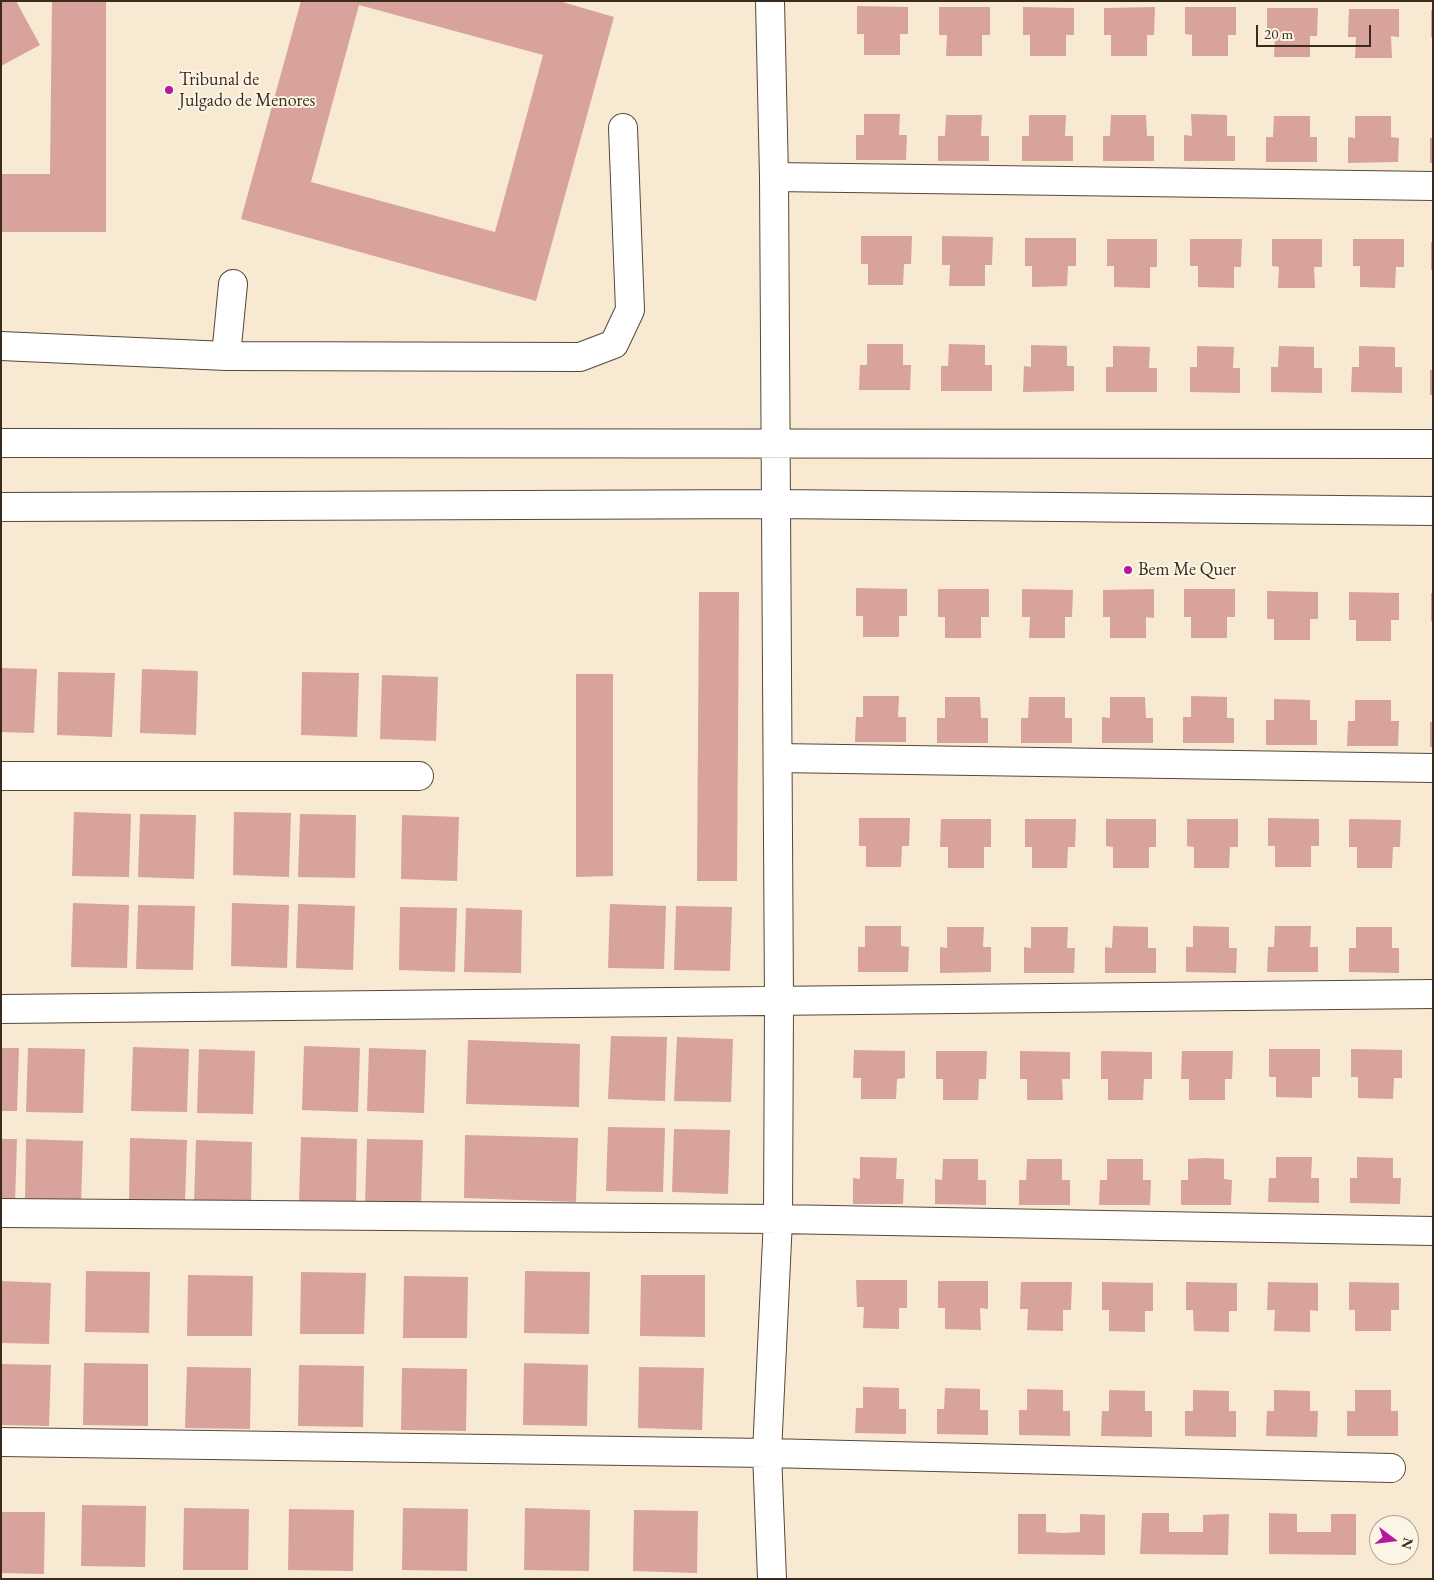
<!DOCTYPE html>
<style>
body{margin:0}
#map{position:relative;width:1434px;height:1580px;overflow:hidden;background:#f8e9d2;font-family:"EB Garamond",serif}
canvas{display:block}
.frame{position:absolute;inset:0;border:2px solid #3b2a1e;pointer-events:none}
.north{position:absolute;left:1369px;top:1515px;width:50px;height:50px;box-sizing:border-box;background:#fcf5e5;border:1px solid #afa495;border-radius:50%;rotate:105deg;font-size:14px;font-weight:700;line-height:20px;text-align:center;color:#3b2a1e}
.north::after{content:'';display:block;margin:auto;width:18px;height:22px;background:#b5179e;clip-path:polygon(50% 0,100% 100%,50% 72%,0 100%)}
.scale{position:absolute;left:1256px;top:25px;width:115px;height:22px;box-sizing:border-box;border:2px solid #3b2a1e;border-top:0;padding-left:6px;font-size:15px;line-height:18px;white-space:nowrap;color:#3b2a1e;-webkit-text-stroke:4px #fcf5e5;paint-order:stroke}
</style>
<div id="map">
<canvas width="1434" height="1580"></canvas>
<div class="frame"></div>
<div class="north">N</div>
<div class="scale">20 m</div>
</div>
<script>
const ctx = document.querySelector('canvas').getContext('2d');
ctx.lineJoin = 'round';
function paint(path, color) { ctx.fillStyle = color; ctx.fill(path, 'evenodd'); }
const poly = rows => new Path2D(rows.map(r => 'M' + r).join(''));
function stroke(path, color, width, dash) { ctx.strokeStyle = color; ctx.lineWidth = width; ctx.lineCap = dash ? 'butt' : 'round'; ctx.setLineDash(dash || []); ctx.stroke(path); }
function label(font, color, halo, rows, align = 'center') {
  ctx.font = font + ' "EB Garamond",serif'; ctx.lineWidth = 4; ctx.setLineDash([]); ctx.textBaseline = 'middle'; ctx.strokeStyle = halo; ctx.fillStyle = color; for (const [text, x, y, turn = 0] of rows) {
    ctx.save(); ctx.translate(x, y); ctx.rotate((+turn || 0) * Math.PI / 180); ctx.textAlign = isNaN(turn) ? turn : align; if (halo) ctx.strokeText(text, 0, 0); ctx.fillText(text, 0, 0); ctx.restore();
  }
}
paint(poly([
 [1,1,16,1,40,45,1,66],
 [52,1,106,1,106,232,1,232,1,174,50,174],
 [301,1,559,1,614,17,536,301,241,219],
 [359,5,543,55,495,232,311,182],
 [857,6,908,7,908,34,900,34,900,55,864,55,864,34,857,34],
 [939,7,990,7,990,35,982,35,982,56,946,56,947,35,939,35],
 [1023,7,1074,8,1074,35,1066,35,1066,56,1030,56,1030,35,1023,35],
 [1155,7,1154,35,1147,35,1147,56,1111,56,1111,35,1104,35,1104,8],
 [1185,7,1236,7,1236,35,1228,35,1228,56,1192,56,1192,35,1185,34],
 [1267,8,1318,8,1317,36,1310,36,1310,57,1274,57,1275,36,1267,36],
 [1349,9,1399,9,1399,37,1391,36,1392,58,1355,58,1356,37,1348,37],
 [1431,10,1433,10,1433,37,1431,37],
 [864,114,900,114,899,135,907,135,906,160,856,160,856,135,864,135],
 [1191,114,1227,115,1227,136,1235,136,1235,161,1184,161,1184,135,1192,136],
 [946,115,982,115,981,136,989,136,989,161,938,161,938,136,945,136],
 [1029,115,1066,115,1065,136,1073,136,1073,161,1022,161,1022,136,1029,136],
 [1111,115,1146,115,1147,136,1154,136,1154,161,1103,161,1103,136,1110,136],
 [1274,116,1310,116,1310,137,1317,137,1317,162,1266,162,1266,137,1273,137],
 [1355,116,1391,116,1391,137,1399,138,1398,162,1348,163,1348,137,1355,138],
 [1430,138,1433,138,1433,163,1430,163],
 [861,236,912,236,911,264,904,264,903,285,868,285,868,264,861,264],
 [942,236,993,237,992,265,985,265,985,286,949,286,950,265,942,265],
 [1025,238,1076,238,1076,266,1068,266,1067,286,1032,287,1032,266,1025,266],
 [1107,239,1157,239,1157,267,1150,267,1150,288,1114,287,1114,266,1107,266],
 [1190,239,1242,239,1241,267,1234,267,1234,288,1198,287,1198,266,1190,266],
 [1272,239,1322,239,1322,267,1314,267,1315,288,1278,288,1279,267,1272,266],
 [1353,239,1404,239,1404,267,1396,267,1395,288,1360,287,1360,266,1353,266],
 [1431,242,1433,242,1433,270,1431,270],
 [867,344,903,344,903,365,911,365,910,390,859,390,860,365,867,365],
 [949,344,985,345,985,365,992,365,992,391,941,391,941,366,948,366],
 [1031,345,1067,346,1067,366,1074,366,1074,391,1023,392,1024,366,1031,367],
 [1113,346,1150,347,1149,368,1157,368,1157,392,1106,392,1106,367,1113,367],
 [1197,346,1234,347,1233,368,1240,368,1240,393,1190,392,1190,367,1197,367],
 [1279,346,1314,347,1314,368,1322,368,1322,393,1271,392,1271,367,1278,367],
 [1359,346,1395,347,1395,367,1402,367,1402,393,1351,392,1352,367,1359,367],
 [1430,370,1433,370,1433,395,1430,395],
 [856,588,907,589,907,616,899,616,899,637,863,637,863,616,856,616],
 [938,589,989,589,989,617,981,617,981,638,945,638,945,617,938,617],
 [1022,589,1073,590,1072,617,1065,617,1065,638,1029,638,1030,617,1022,617],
 [1154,589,1154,618,1146,617,1146,638,1110,638,1110,617,1103,617,1103,590],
 [1184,589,1235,589,1235,617,1227,617,1227,638,1191,638,1191,617,1184,617],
 [1267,591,1318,592,1318,619,1310,619,1310,640,1274,640,1274,619,1267,619],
 [699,592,739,592,737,881,697,881],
 [1349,592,1399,593,1399,620,1391,620,1391,641,1356,641,1356,620,1349,620],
 [1431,593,1433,593,1433,621,1431,621],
 [1,668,37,669,34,733,1,732],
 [142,669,198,671,196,735,140,733],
 [58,672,115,673,112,737,57,735],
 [302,672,359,673,357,737,301,735],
 [576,674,613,674,613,876,576,877],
 [382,675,438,677,436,741,380,739],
 [863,696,899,696,898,717,906,717,906,742,855,742,856,717,863,717],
 [1191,696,1227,697,1227,718,1234,718,1234,743,1183,743,1183,717,1191,717],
 [945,697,980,697,981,718,988,718,988,743,937,743,937,718,945,718],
 [1029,697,1065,697,1065,718,1072,718,1072,743,1021,743,1021,718,1028,718],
 [1110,697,1145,697,1146,718,1153,718,1153,743,1102,743,1102,717,1110,718],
 [1274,699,1310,700,1310,720,1317,720,1317,745,1266,745,1266,720,1274,720],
 [1355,700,1391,700,1391,721,1399,721,1398,746,1347,746,1348,721,1355,721],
 [1430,722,1433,722,1433,747,1430,747],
 [74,812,131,814,129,877,72,876],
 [234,812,291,813,289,877,233,875],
 [140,814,196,815,194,879,138,877],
 [300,814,356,815,355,878,298,877],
 [402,815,459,817,457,881,401,879],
 [859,818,910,818,909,846,902,846,901,867,866,867,866,846,859,846],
 [1268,818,1319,819,1319,846,1311,846,1311,867,1275,867,1275,846,1268,846],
 [941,819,991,819,991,847,984,847,984,868,948,868,948,847,940,847],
 [1025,819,1076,819,1075,847,1068,847,1067,868,1032,868,1032,847,1025,847],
 [1106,819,1156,819,1156,847,1149,847,1149,868,1113,868,1113,847,1106,846],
 [1187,819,1238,819,1238,847,1230,847,1229,868,1194,868,1194,847,1187,846],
 [1349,819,1401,820,1400,847,1393,847,1392,868,1357,868,1357,847,1349,847],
 [73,903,129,905,127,968,71,967],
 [232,903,289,905,287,968,231,966],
 [298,904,355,906,353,970,296,968],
 [610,904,666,906,664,969,608,968],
 [138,905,195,906,193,970,136,969],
 [676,906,732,907,730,971,674,970],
 [400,907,457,908,455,972,399,970],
 [466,908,522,910,521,973,464,972],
 [865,926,901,926,901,946,909,947,908,972,858,972,858,947,865,947],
 [1113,926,1148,927,1148,948,1156,948,1156,973,1105,973,1105,947,1112,948],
 [1193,926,1229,927,1229,948,1237,948,1236,973,1186,972,1186,947,1193,947],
 [1275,926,1311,926,1310,947,1318,947,1318,972,1267,972,1268,947,1274,947],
 [947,927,984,927,983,947,991,947,991,972,940,973,940,947,947,948],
 [1031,927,1068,927,1067,948,1075,948,1074,973,1024,973,1024,947,1031,948],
 [1356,927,1392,927,1392,948,1399,948,1399,973,1349,972,1349,948,1356,948],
 [611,1036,667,1037,665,1101,608,1099],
 [677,1037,733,1039,731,1102,674,1101],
 [468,1040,580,1044,579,1107,466,1104],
 [304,1046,360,1048,358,1112,302,1110],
 [133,1047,189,1049,187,1112,131,1111],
 [1,1048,19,1048,17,1111,1,1111],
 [28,1048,85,1049,83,1113,26,1112],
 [369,1048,426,1050,424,1113,367,1111],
 [199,1049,255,1051,253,1114,197,1113],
 [1269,1049,1320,1049,1320,1077,1312,1077,1312,1098,1276,1097,1276,1077,1269,1077],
 [1351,1049,1402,1050,1402,1078,1394,1078,1393,1099,1358,1098,1358,1077,1351,1077],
 [854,1050,905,1051,905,1078,897,1079,896,1099,861,1099,861,1078,853,1078],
 [936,1051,987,1051,986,1079,979,1079,978,1100,943,1100,943,1079,936,1079],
 [1020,1051,1070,1052,1070,1079,1062,1079,1063,1100,1027,1100,1027,1079,1020,1079],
 [1101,1051,1152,1052,1152,1079,1144,1079,1143,1100,1108,1100,1108,1079,1101,1079],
 [1182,1051,1233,1051,1232,1079,1225,1079,1225,1100,1189,1100,1189,1079,1181,1079],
 [608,1127,665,1128,663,1192,606,1191],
 [674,1129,730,1130,728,1194,672,1192],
 [465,1135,578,1138,576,1202,464,1198],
 [301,1137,357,1139,356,1202,299,1201],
 [130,1138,187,1140,185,1204,129,1202],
 [1,1139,17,1139,15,1203,1,1202],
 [26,1139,83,1141,81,1204,25,1203],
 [367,1139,423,1140,421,1204,365,1203],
 [196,1140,252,1142,251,1205,194,1204],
 [860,1157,897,1158,896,1179,904,1179,903,1204,853,1204,853,1178,860,1179],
 [1276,1157,1312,1157,1311,1178,1319,1178,1319,1203,1268,1202,1269,1178,1276,1178],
 [1357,1157,1393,1158,1393,1178,1401,1178,1400,1204,1350,1203,1350,1178,1357,1178],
 [1206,1158,1224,1159,1224,1179,1232,1180,1231,1205,1181,1205,1181,1180,1188,1180,1188,1159],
 [943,1159,978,1159,978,1180,986,1180,986,1205,935,1204,935,1179,942,1180],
 [1027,1159,1062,1159,1062,1180,1070,1180,1070,1205,1019,1205,1019,1180,1026,1180],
 [1107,1159,1143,1159,1143,1180,1151,1180,1150,1205,1099,1205,1100,1180,1107,1180],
 [86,1271,150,1272,149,1333,85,1332],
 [525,1271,590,1272,589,1334,524,1333],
 [301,1272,366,1273,364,1334,300,1334],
 [188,1275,253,1276,252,1336,187,1336],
 [641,1275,705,1275,705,1337,640,1336],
 [404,1276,468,1277,467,1338,403,1338],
 [856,1280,907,1280,907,1308,899,1308,899,1329,863,1328,864,1307,857,1307],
 [1,1281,51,1283,49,1344,1,1343],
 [938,1281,988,1281,988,1309,980,1308,981,1330,945,1329,945,1308,938,1308],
 [1021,1282,1072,1282,1071,1310,1063,1310,1063,1331,1027,1330,1028,1309,1020,1309],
 [1102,1282,1153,1283,1153,1311,1145,1311,1145,1332,1109,1331,1109,1310,1102,1310],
 [1186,1282,1237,1283,1237,1311,1229,1311,1229,1332,1194,1331,1193,1310,1186,1310],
 [1268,1282,1318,1283,1318,1311,1310,1310,1310,1332,1274,1331,1275,1310,1267,1310],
 [1349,1282,1399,1283,1399,1310,1391,1310,1391,1331,1355,1331,1355,1310,1349,1310],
 [84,1363,148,1364,148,1426,83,1425],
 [524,1363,588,1365,587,1426,523,1425],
 [1,1364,51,1365,49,1426,1,1425],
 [299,1365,364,1366,363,1427,298,1426],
 [187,1367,251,1368,250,1429,185,1428],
 [639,1367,704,1368,702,1430,638,1428],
 [402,1368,467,1369,466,1431,401,1430],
 [863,1387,899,1388,899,1409,906,1409,906,1434,855,1433,856,1408,863,1408],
 [945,1388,980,1389,980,1410,988,1410,988,1435,937,1434,937,1409,944,1409],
 [1027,1389,1063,1390,1063,1411,1070,1411,1070,1436,1019,1435,1019,1410,1027,1410],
 [1109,1390,1145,1391,1145,1411,1152,1411,1152,1437,1101,1436,1102,1411,1109,1411],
 [1193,1390,1229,1391,1229,1411,1236,1411,1236,1437,1185,1436,1185,1411,1193,1411],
 [1274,1390,1310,1391,1310,1411,1318,1411,1317,1437,1266,1436,1267,1411,1274,1411],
 [1355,1390,1391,1390,1391,1411,1398,1411,1398,1436,1347,1436,1347,1411,1355,1411],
 [82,1505,146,1506,145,1567,81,1566],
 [184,1508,249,1509,248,1570,183,1570],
 [403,1508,468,1509,467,1571,402,1570],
 [525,1508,590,1510,589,1571,524,1570],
 [289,1509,354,1510,353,1571,288,1570],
 [634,1510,698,1511,697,1573,633,1571],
 [1,1512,45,1512,44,1574,1,1573],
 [1142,1513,1169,1513,1169,1532,1203,1532,1203,1515,1229,1514,1228,1555,1140,1554],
 [1269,1513,1297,1514,1297,1532,1331,1532,1331,1514,1356,1514,1356,1555,1269,1554],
 [1018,1514,1046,1514,1046,1532,1062,1533,1080,1532,1080,1514,1105,1515,1105,1555,1018,1554]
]), '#d8a39c');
const minor = poly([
 [770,1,774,177,779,1002,778,1219,767,1453,772,1579],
 [774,177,1433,186],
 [1,346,226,356,580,357,614,344,630,310,623,128],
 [226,356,233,284],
 [1,443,1433,444],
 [1,507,777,504,1433,511],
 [778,758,1433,768],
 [1,776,419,776],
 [1,1009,1433,994],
 [1,1213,778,1219,1433,1231],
 [1,1442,767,1453,1391,1468]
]);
stroke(minor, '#574739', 30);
stroke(minor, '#fff', 28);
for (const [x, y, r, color] of [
 [169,90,5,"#b5179e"],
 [1128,570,5,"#b5179e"]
]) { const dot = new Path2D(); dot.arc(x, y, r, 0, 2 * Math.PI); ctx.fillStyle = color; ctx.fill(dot); stroke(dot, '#fcf5e5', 2); }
label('18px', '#3b2a1e', '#fcf5e5', [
 ["Tribunal de",179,80],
 ["Julgado de Menores",179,101],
 ["Bem Me Quer",1138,570]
], 'left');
</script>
